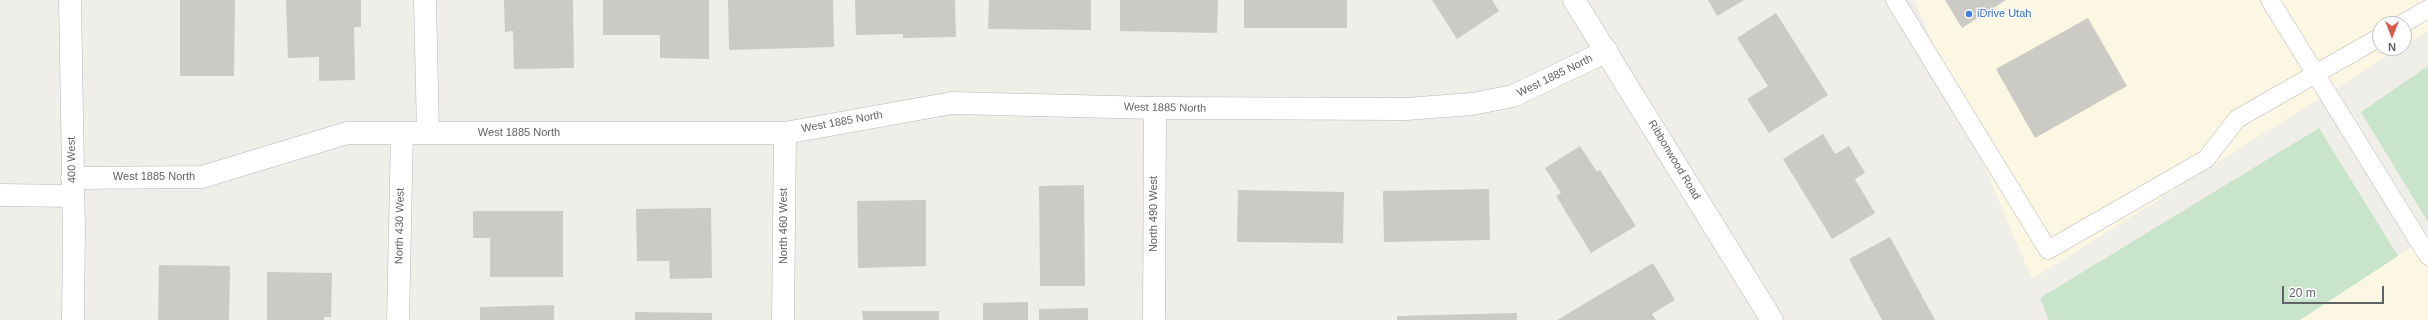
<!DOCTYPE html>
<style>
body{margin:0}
#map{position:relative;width:2428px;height:320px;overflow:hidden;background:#efeee8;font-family:Arial,sans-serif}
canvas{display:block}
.north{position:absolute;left:2372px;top:16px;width:40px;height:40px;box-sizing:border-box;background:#fff;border:1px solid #bfc0c2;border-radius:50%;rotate:180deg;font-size:11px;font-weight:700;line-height:16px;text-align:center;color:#5f6266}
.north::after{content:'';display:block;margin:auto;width:14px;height:18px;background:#d75e46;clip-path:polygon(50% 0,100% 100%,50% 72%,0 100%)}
.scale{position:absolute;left:2282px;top:286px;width:102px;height:18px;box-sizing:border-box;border:2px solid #5f6266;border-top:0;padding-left:5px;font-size:12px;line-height:14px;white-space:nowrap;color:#5f6266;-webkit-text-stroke:3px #fff;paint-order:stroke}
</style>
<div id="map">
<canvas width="2428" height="320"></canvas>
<div class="north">N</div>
<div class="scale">20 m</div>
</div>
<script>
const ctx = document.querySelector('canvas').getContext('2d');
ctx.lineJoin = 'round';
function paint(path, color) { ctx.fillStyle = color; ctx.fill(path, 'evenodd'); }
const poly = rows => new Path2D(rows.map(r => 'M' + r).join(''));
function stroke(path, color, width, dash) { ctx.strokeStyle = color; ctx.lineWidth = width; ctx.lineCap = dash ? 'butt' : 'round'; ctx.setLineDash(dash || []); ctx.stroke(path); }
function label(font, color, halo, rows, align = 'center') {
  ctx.font = font + ' Arial,sans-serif'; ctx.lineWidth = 3; ctx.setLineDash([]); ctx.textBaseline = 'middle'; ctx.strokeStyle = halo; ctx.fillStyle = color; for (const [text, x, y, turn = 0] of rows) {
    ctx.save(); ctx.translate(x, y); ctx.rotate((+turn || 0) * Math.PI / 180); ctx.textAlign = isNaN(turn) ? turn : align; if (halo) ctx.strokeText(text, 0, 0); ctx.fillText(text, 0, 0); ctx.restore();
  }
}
paint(poly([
 [1914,0,2428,0,2428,31,2404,46,2404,24,2380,24,2380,48,2400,48,2032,279],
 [2428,235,2428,320,2300,320,2398,256]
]), '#fbf7e2');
paint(poly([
 [2428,66,2428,222,2361,112],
 [2319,128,2398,256,2300,320,2049,320,2040,298]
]), '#c8e4ca');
paint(poly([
 [180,0,235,0,234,76,180,76],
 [286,0,361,0,361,27,354,27,355,80,319,81,319,57,288,58],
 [504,0,573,0,574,68,514,69,513,31,505,32],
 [603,0,709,0,709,59,660,58,660,35,603,35],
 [728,0,833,0,834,47,729,50],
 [855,0,955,0,956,37,903,38,903,34,856,35],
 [989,0,1091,0,1091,30,988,29],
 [1120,0,1218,0,1217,33,1120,31],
 [1244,0,1347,0,1347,28,1244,28],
 [1432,0,1492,0,1499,11,1457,39],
 [1708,0,1744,0,1717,16],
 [1945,0,2006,0,1962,28],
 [1776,13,1828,95,1769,133,1747,99,1768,86,1737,38],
 [2088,18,2127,86,2035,138,1996,69],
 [1823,134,1835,154,1849,146,1865,173,1855,179,1875,213,1832,239,1783,159],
 [1580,146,1597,172,1600,170,1636,226,1591,253,1556,196,1561,193,1545,168],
 [1084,185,1085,286,1040,286,1039,186],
 [1489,189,1490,240,1384,242,1383,191],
 [1238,190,1344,192,1343,243,1237,242],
 [926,200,926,266,858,268,857,201],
 [711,208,712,278,670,279,669,261,637,261,636,209],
 [473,211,563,211,563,277,490,277,490,238,473,238],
 [1890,237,1935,320,1882,320,1849,259],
 [1653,263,1675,300,1652,314,1656,320,1557,320],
 [159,265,230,266,229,320,158,320],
 [267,272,332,273,331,317,324,317,324,320,267,320],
 [1028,302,1028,320,983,320,983,303],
 [554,305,554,320,480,320,480,307],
 [1088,308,1088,320,1039,320,1039,309],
 [862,311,939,311,939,320,863,320],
 [635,312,712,313,712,320,635,320],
 [1517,313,1517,320,1397,320,1397,316]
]), '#cbcac4');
const service = poly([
 [1895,0,2048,250,2206,159,2237,119,2380,37],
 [2270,0,2428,256],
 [2402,24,2428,9]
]);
const minor = poly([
 [425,0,428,133],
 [1574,0,1772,320],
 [72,178,202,177,347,133,785,133,952,103,1155,108,1406,109,1472,104,1513,96,1607,51],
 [0,195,73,196],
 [398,320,402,133],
 [783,320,785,133],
 [1154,320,1155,108]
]);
const tertiary = poly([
 [70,0,74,231,73,320]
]);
stroke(service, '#b5b7bb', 19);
stroke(minor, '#b5b7bb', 23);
stroke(tertiary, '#b5b7bb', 23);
stroke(service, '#fff', 18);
stroke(minor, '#fff', 22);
stroke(tertiary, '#fff', 22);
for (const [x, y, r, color] of [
 [1969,14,4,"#3f7fe0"]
]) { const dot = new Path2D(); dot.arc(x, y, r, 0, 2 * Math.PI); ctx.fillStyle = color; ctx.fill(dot); stroke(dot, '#fff', 1.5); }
label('11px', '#366cbe', '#fff', [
 ["iDrive Utah",1977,14]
], 'left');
label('11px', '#5f6266', '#fff', [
 ["West 1885 North",1555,76,-26],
 ["West 1885 North",1165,108,1],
 ["West 1885 North",842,122,-10],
 ["West 1885 North",519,133],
 ["400 West",72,160,-91],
 ["Ribbonwood Road",1674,160,59],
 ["West 1885 North",154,177],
 ["North 490 West",1154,214,-90],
 ["North 430 West",400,226,-89],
 ["North 460 West",784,226,-90]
]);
</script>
